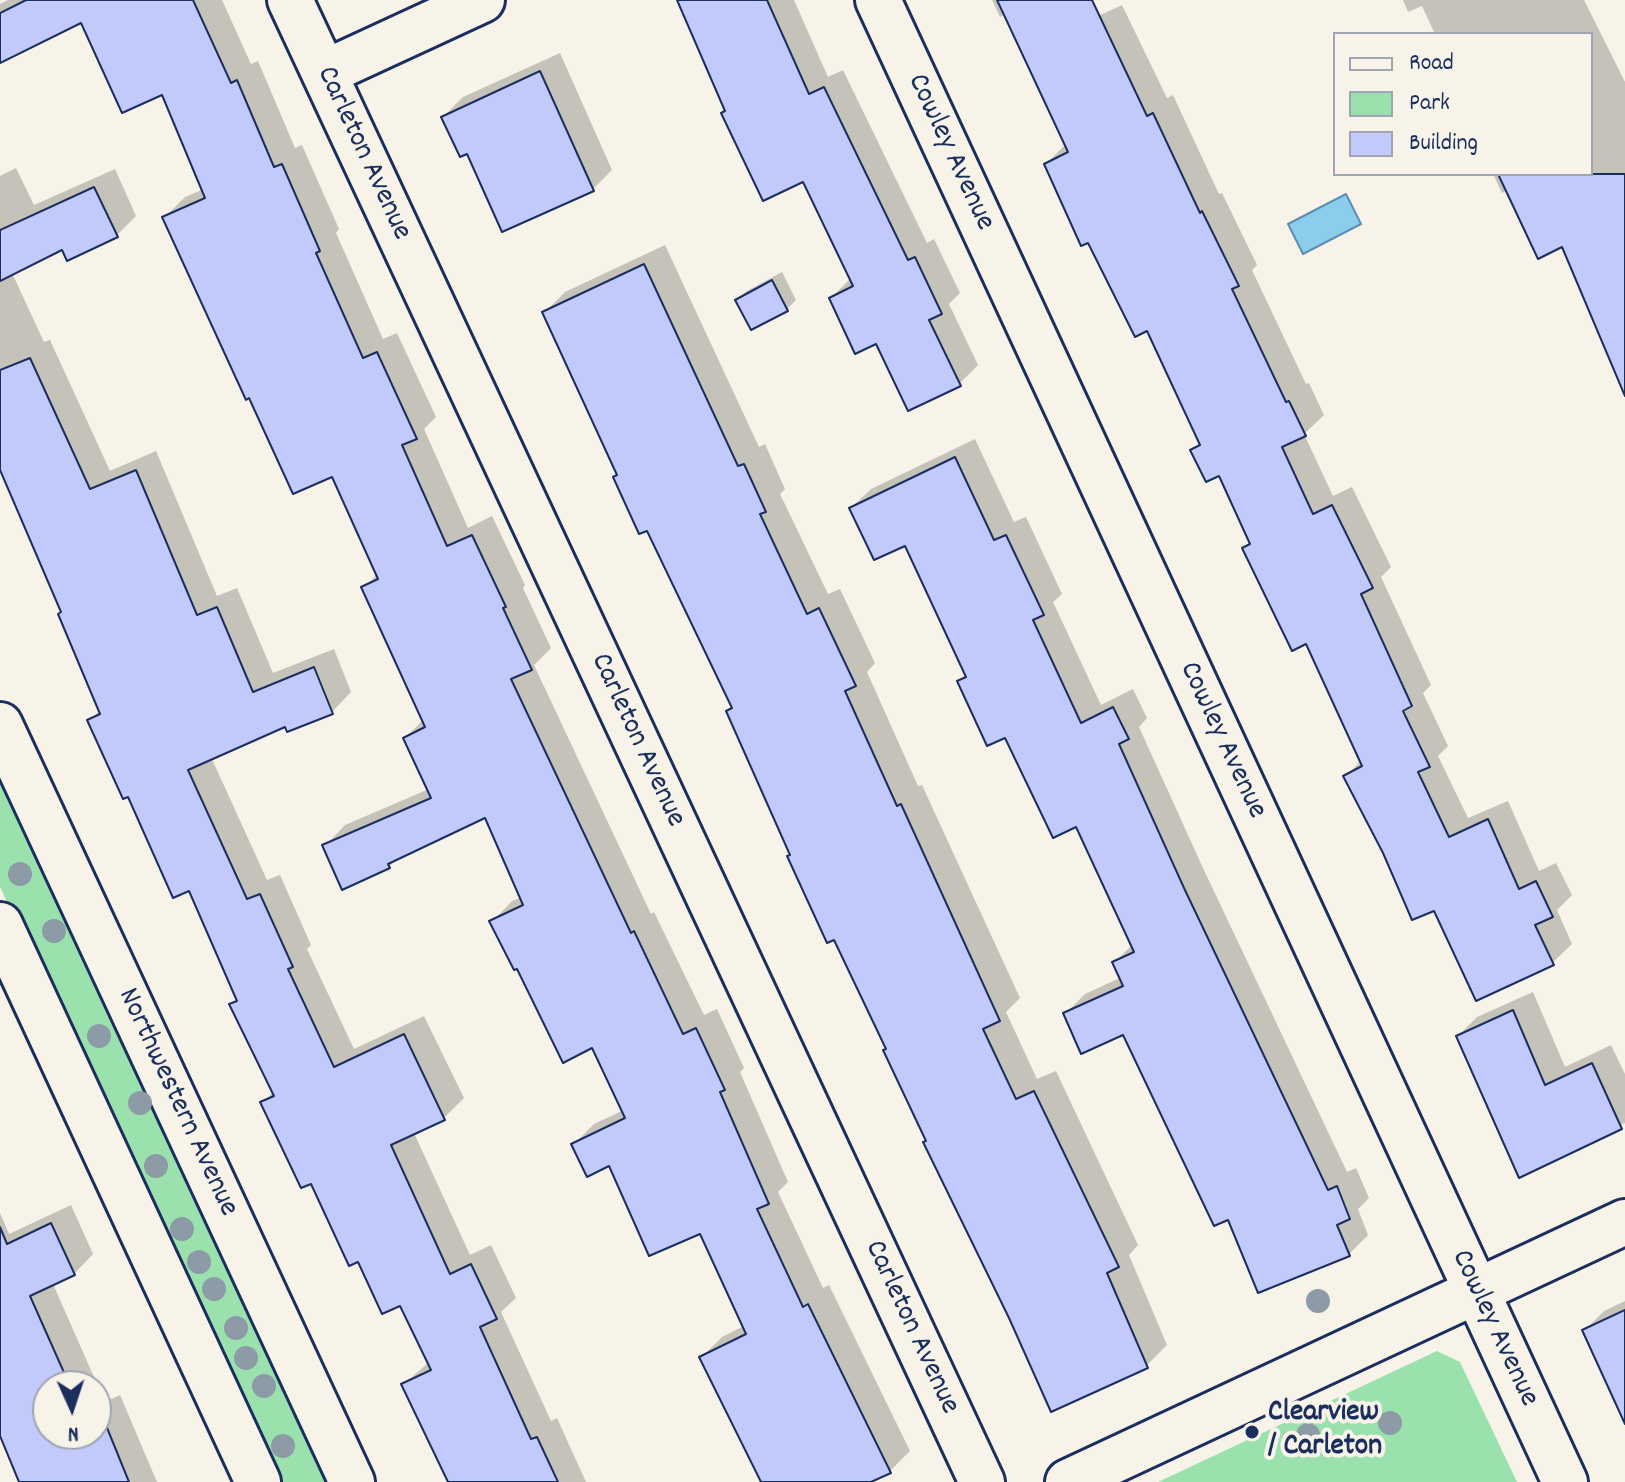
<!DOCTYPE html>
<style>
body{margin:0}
#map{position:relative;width:1625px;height:1482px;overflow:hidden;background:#f7f3e8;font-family:Dekko,sans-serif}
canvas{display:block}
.legend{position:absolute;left:1333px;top:32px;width:260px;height:144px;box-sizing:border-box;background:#f7f3e8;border:2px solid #9fa5b1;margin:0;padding:10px 14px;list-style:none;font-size:24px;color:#1b2f5e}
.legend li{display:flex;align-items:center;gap:16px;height:40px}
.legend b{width:40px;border:2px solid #9fa5b1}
.north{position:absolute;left:32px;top:1370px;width:80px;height:80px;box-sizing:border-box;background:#f7f3e8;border:2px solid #9fa5b1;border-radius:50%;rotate:177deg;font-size:22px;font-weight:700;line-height:32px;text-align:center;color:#1b2f5e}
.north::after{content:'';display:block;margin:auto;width:28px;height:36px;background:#1b2f5e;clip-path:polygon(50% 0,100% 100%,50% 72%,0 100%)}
</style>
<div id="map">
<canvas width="1625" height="1482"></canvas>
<ul class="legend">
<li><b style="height:10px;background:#f7f3e8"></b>Road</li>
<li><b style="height:22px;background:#9be1ae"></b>Park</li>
<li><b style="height:22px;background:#c1cafb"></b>Building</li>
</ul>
<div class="north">N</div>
</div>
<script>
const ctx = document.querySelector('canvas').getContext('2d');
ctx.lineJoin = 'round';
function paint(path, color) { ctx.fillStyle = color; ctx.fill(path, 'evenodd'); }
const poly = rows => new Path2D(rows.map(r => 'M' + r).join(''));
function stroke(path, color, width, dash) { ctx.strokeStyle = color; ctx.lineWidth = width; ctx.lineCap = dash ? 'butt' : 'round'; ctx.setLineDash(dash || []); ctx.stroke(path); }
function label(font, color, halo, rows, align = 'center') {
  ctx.font = font + ' Dekko,sans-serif'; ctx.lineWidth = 8; ctx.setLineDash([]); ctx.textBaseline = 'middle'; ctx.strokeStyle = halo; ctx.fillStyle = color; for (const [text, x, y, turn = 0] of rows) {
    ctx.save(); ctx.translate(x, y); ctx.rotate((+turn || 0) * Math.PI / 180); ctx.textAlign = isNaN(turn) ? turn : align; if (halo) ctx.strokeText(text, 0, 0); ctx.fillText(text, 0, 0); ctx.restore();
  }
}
paint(poly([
 [0,779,325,1482,276,1482,0,887],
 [1437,1351,1460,1362,1517,1482,1158,1482]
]), '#9be1ae');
const water = poly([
 [1346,194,1361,224,1303,254,1288,224,1346,194]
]);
paint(water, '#8aceeb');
stroke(water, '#5e8eb3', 2);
paint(poly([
 [8,0,222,0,251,64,258,61,295,148,302,145,339,229,336,233,383,339,397,333,436,417,424,429,468,528,492,516,525,585,523,588,551,648,534,665,651,914,654,912,704,1015,717,1009,744,1068,740,1072,788,1182,778,1192,823,1288,829,1285,910,1451,890,1471,867,1482,762,1482,702,1357,722,1337,744,1326,701,1231,610,1163,574,1144,594,1124,624,1110,593,1046,518,966,492,922,512,901,522,897,486,816,399,856,389,867,325,846,345,825,429,789,405,738,424,719,363,588,378,574,333,474,165,217,185,197,204,189,163,92,82,20,0,60,0,4],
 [679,0,794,0,828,77,843,70,927,243,934,239,960,293,949,304,978,365,959,384,877,342,831,298,851,278,804,180,727,110],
 [992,0,1086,0,1094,18,1122,5,1167,98,1173,95,1219,194,1222,193,1257,265,1252,270,1306,384,1309,383,1324,415,1304,434,1333,496,1352,487,1391,567,1381,577,1431,685,1423,693,1448,746,1438,756,1468,818,1508,801,1539,871,1556,863,1572,895,1557,910,1572,944,1552,963,1435,908,1384,852,1346,776,1362,760,1307,641,1244,548,1251,542,1220,473,1192,450,1201,442,1148,328,1046,164,1066,144,1006,14,1000,17],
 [1403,0,1584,0,1625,82,1625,329,1563,245,1508,190,1502,193,1493,174,1591,174,1591,34,1435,34,1422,6,1408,12],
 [560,53,612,170,593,189,468,151,443,117,463,97],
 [16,168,34,205,115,169,136,216,116,236,63,248,12,273,44,342,50,340,110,471,156,451,217,596,237,588,273,673,334,649,351,692,332,712,286,724,211,757,267,880,280,875,311,945,307,949,354,1049,424,1016,464,1098,444,1118,414,1133,470,1255,491,1245,516,1298,501,1312,551,1421,557,1418,586,1482,449,1482,404,1384,429,1362,401,1303,359,1260,263,1103,274,1091,232,1005,238,998,190,888,129,794,90,720,101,710,63,611,0,465,0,176],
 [665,245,759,447,765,444,785,489,780,494,828,594,840,589,875,663,867,672,918,786,922,785,1020,998,1006,1012,1037,1079,1056,1071,1138,1245,1129,1255,1167,1345,1146,1366,928,1140,728,712,733,706,648,528,618,474,544,313,565,292],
 [782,272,796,300,787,309,737,300,747,291],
 [975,439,1014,522,1026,517,1062,594,1053,602,1101,705,1133,689,1147,718,1139,727,1203,868,1347,1172,1356,1168,1369,1198,1358,1209,1368,1235,1349,1254,1229,1217,1124,1032,1066,1013,1085,994,1122,977,1115,962,1133,944,1077,824,959,682,967,673,906,543,851,508,871,489],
 [1533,992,1565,1067,1611,1045,1625,1074,1625,1123,1520,1175,1458,1036,1477,1017],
 [71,1205,93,1254,74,1274,53,1284,105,1402,120,1395,157,1482,21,1482,0,1422,0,1213,9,1234],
 [48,1386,96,1386,96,1434,48,1434],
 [1625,1301,1625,1419,1584,1331,1604,1311]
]), '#0003');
const building = poly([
 [26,0,193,0,231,83,237,80,274,167,282,164,320,251,316,253,363,358,377,352,417,439,402,445,447,546,472,535,506,607,503,608,532,670,511,679,631,933,634,931,683,1034,696,1028,725,1090,720,1092,769,1204,757,1209,803,1307,808,1304,891,1473,871,1482,761,1482,699,1357,746,1334,700,1234,649,1256,609,1166,587,1177,571,1144,625,1118,592,1048,563,1063,517,969,514,970,489,921,523,905,485,818,388,864,390,868,342,890,322,845,431,798,403,738,425,727,361,587,378,579,332,477,293,494,249,398,246,400,162,217,205,198,162,95,122,113,81,23,0,63,0,13,26,0],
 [677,0,767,0,809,94,824,87,908,260,915,257,942,314,929,320,961,386,908,411,876,344,855,354,829,298,853,286,803,182,763,201,721,113,725,111,677,0],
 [997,0,1092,0,1147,116,1153,113,1200,213,1202,211,1239,286,1232,289,1286,402,1289,401,1306,436,1282,447,1313,514,1332,505,1373,588,1361,594,1412,706,1403,711,1430,767,1418,772,1449,837,1488,819,1519,889,1536,881,1553,917,1535,925,1554,965,1476,1001,1434,911,1412,920,1383,853,1343,776,1362,766,1306,644,1292,651,1242,548,1250,544,1219,476,1206,482,1190,450,1200,445,1147,331,1135,337,1088,243,1081,246,1044,164,1068,152,997,0],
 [540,71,594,191,502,232,467,154,460,157,441,117,540,71],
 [1498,174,1625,174,1625,396,1562,247,1538,259,1498,174],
 [94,187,118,237,67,261,62,250,0,281,0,230,94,187],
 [644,264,738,466,744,464,766,512,760,514,807,614,819,608,856,686,845,691,897,806,901,804,1000,1021,983,1029,1016,1099,1034,1091,1119,1267,1107,1273,1148,1368,1051,1412,1009,1318,923,1142,926,1141,883,1050,886,1049,834,940,827,943,787,856,790,855,726,711,732,708,647,531,639,534,613,477,617,475,542,312,644,264],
 [772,280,788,311,751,330,735,300,772,280],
 [30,358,90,489,136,470,197,615,217,607,253,692,314,667,333,714,287,732,285,727,188,770,247,899,260,894,293,967,288,969,334,1067,404,1034,445,1120,391,1145,450,1274,471,1264,497,1319,480,1327,531,1439,537,1437,558,1482,448,1482,401,1384,431,1370,400,1306,382,1314,358,1262,349,1266,311,1184,301,1188,260,1102,274,1096,229,1004,237,1001,189,891,173,898,128,797,123,799,87,720,100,714,58,614,61,612,0,470,0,370,30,358],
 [955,457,994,540,1006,535,1044,615,1033,620,1081,723,1113,707,1129,739,1119,744,1184,888,1328,1190,1337,1186,1350,1219,1337,1225,1350,1256,1258,1293,1228,1220,1214,1226,1123,1035,1081,1054,1063,1013,1123,986,1112,962,1134,952,1076,827,1053,838,1005,738,987,746,957,681,966,677,905,546,874,560,849,508,955,457],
 [1513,1010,1545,1085,1592,1063,1622,1129,1519,1178,1456,1036,1513,1010],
 [51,1223,75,1275,30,1296,70,1386,48,1386,48,1434,96,1434,96,1415,101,1413,129,1482,19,1482,0,1436,0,1227,7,1244,51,1223],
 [1625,1310,1625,1424,1582,1330,1625,1310]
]);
paint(building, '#c1cafb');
stroke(building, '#1b2f5e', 2);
const minor = poly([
 [290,0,982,1482],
 [878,0,1565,1482],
 [324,73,482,0],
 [0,725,352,1482],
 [0,925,258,1482],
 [1068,1482,1625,1222]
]);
stroke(minor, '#1b2f5e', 50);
stroke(minor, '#f7f3e8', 44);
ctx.fillStyle = '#8c9ba5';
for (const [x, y] of [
 [20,874],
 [54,931],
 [99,1036],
 [140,1103],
 [156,1166],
 [182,1229],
 [199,1262],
 [214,1289],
 [1318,1301],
 [236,1328],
 [246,1358],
 [264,1386],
 [1390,1423],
 [1308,1435],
 [283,1446]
]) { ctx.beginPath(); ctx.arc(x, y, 12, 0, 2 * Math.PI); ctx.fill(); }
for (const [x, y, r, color] of [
 [1252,1432,8,"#1b2f5e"]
]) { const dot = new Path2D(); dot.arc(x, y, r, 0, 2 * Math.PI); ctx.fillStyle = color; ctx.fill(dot); stroke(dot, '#f7f3e8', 3); }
label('30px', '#1b2f5e', '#f7f3e8', [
 ["Cowley Avenue",949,153,65],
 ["Carleton Avenue",362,154,65],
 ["Carleton Avenue",636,741,65],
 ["Cowley Avenue",1221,741,65],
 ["Northwestern Avenue",176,1103,65],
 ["Carleton Avenue",910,1328,65],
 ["Cowley Avenue",1493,1329,65]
]);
label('bold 30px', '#1b2f5e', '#f7f3e8', [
 ["Clearview",1268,1415],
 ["/ Carleton",1268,1449]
], 'left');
</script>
